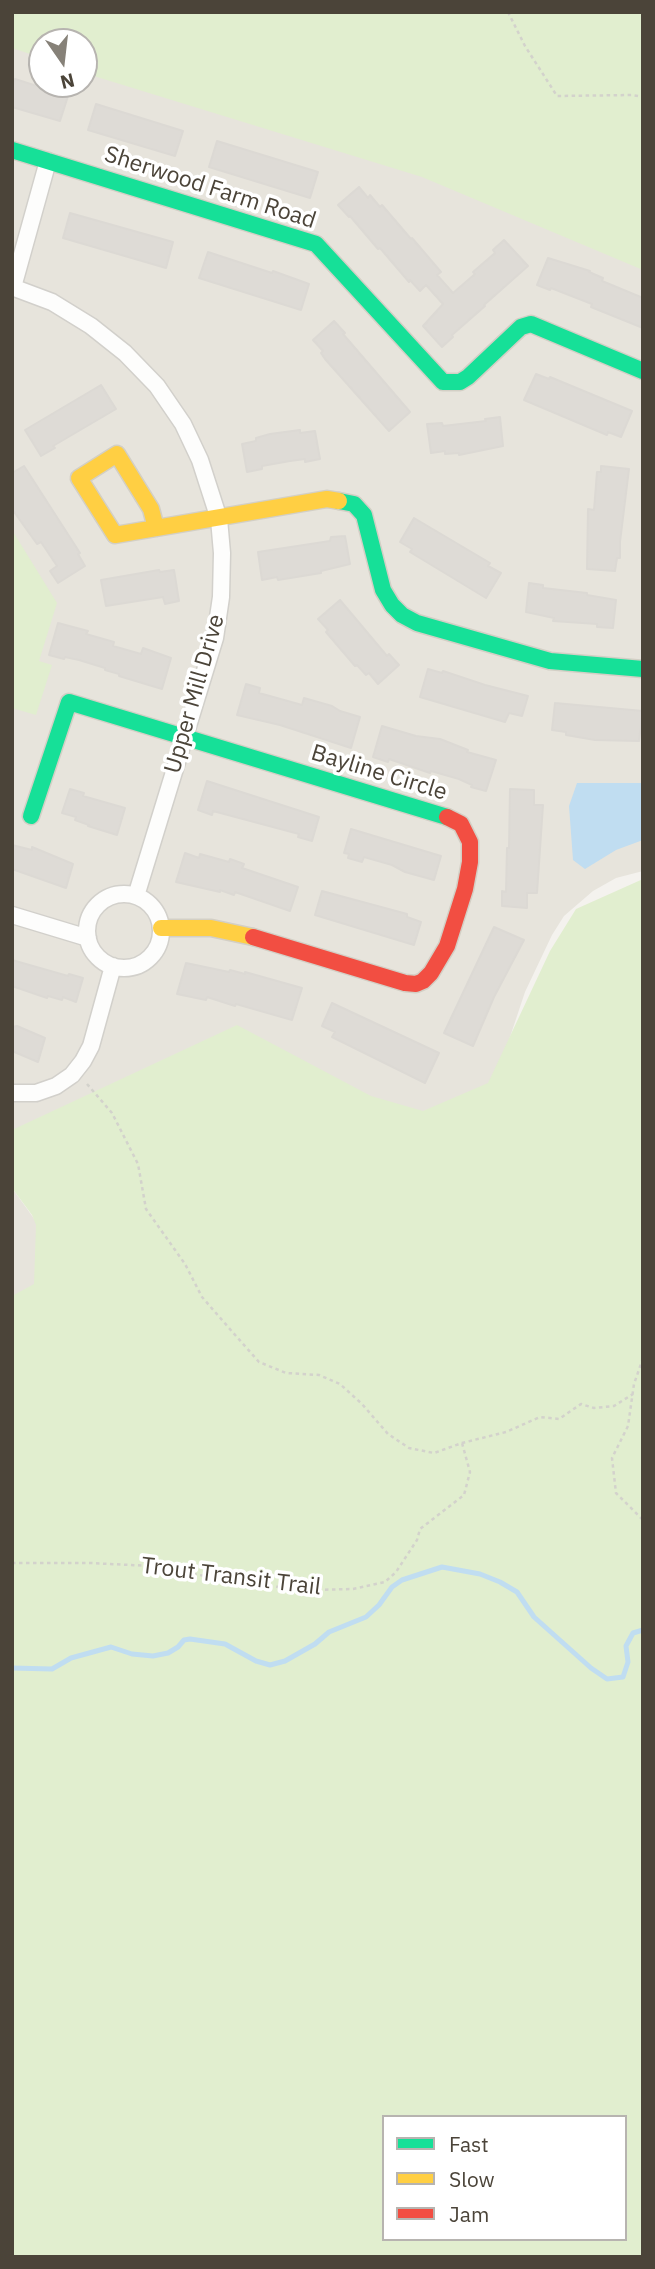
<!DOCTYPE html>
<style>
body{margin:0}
#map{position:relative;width:655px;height:2269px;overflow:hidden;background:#f4f2ee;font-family:"IBM Plex Sans",sans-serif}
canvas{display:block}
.frame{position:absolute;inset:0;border:14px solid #4b4439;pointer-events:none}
.legend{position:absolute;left:382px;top:2115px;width:245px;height:126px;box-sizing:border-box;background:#fff;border:2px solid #b7b4b0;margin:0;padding:9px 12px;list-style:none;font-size:21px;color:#4b4439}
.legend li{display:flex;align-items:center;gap:14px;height:35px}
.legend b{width:35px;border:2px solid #b7b4b0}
.north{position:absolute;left:28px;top:28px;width:70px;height:70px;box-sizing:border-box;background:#fff;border:2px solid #b7b4b0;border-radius:50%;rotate:166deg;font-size:19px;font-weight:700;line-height:28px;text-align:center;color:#4b4439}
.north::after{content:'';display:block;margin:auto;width:24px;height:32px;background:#868178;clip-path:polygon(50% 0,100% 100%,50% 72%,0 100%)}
</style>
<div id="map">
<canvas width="655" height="2269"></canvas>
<div class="frame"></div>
<ul class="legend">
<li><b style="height:9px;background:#16e098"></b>Fast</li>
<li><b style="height:9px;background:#ffcf43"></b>Slow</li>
<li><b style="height:9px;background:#f24e42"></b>Jam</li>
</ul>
<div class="north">N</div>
</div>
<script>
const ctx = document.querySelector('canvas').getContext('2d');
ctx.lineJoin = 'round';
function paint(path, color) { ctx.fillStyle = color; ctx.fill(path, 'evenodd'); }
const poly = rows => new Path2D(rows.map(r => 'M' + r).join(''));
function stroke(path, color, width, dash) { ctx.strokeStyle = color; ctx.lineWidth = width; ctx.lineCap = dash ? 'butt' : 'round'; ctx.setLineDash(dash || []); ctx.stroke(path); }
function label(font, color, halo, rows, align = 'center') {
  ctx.font = font + ' "IBM Plex Sans",sans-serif'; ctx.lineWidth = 7; ctx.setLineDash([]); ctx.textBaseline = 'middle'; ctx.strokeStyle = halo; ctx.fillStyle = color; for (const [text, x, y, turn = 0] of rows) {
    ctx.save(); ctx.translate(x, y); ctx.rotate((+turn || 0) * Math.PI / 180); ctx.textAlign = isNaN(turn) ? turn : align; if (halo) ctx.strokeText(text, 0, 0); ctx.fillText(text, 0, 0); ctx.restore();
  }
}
paint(poly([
 [12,46,42,55,42,84,84,84,84,68,402,166,643,267,643,871,616,878,593,891,564,916,552,935,525,992,506,1049,491,1159,12,1132],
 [12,1188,73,1273,12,1304]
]), '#e7e4dc');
paint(poly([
 [12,12,643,12,643,270,422,177,84,73,84,42,42,42,42,58,12,48],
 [12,530,57,603,39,661,52,665,36,715,12,708],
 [643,879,643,2257,12,2257,12,1296,34,1284,36,1225,32,1215,12,1188,12,1130,237,1025,371,1096,423,1111,488,1083,550,951,576,909],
 [384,2117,625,2117,625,2239,384,2239]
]), '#e1eecf');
paint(poly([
 [577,783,643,783,643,840,616,850,585,869,573,860,569,806]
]), '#c0ddf1');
stroke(poly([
 [12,1668,52,1669,71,1658,111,1647,132,1654,153,1656,168,1653,178,1647,184,1640,190,1639,225,1644,256,1661,270,1665,285,1661,315,1644,329,1632,366,1617,379,1605,392,1587,402,1580,442,1567,480,1574,500,1582,517,1592,534,1617,591,1668,607,1679,623,1677,628,1662,626,1646,633,1633,643,1630]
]), '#c0ddf1', 5);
const building = poly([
 [15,79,68,96,60,121,12,107,12,87,15,79],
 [96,104,183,131,175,156,88,130,96,104],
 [217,141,318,172,310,198,209,167,217,141],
 [359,187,368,198,370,195,380,207,382,205,411,239,412,238,441,272,437,275,453,293,475,274,473,272,495,253,493,250,504,240,528,266,484,305,485,306,452,335,453,337,442,347,423,326,443,304,426,285,420,291,410,280,409,282,380,248,378,249,350,216,349,217,338,205,359,187],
 [70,213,173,242,166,268,63,238,70,213],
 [208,252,272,273,273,271,309,284,301,310,199,278,208,252],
 [548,258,590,271,589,272,603,278,602,281,643,298,643,328,591,307,592,304,551,288,550,290,537,285,548,258],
 [334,321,345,333,343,334,410,412,389,431,325,359,321,353,323,351,313,340,334,321],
 [536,374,549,379,550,377,632,411,621,437,608,432,607,435,524,400,536,374],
 [101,385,116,409,53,446,55,448,41,456,25,430,101,385],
 [500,417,503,446,459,455,459,453,445,454,445,451,431,453,427,424,442,423,443,426,486,421,485,419,500,417],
 [300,430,300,433,315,431,320,459,305,462,305,459,290,461,262,466,262,469,247,472,242,444,256,441,256,438,270,434,300,430],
 [24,466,80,553,78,554,85,566,58,583,50,571,57,566,41,542,37,544,12,509,12,473,24,466],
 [601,466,629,469,620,542,620,558,617,558,615,571,587,569,588,509,594,510,597,472,601,472,601,466],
 [414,518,490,563,488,566,501,573,486,598,410,552,412,549,400,542,414,518],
 [345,536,350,564,321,571,321,573,278,580,277,577,262,580,258,552,330,541,331,537,345,536],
 [159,570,160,572,174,570,179,601,165,604,163,597,106,606,101,580,159,570],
 [529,583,543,585,543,588,587,593,587,595,616,600,613,628,597,627,597,624,553,621,554,618,526,612,529,583],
 [340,600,387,656,389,654,399,665,378,684,369,673,366,675,357,665,355,666,326,632,328,630,318,619,340,600],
 [58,623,88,631,86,634,114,642,113,646,141,654,143,648,171,658,162,689,119,676,119,674,105,670,105,668,79,660,65,657,64,659,49,655,58,623],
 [428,669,442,673,443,671,485,685,528,696,522,716,509,713,505,722,420,697,428,669],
 [246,684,260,688,259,693,302,705,304,698,332,706,340,711,360,717,351,748,280,725,237,715,246,684],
 [555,703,643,711,639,741,595,740,566,735,566,732,552,730,555,703],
 [382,726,416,736,440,739,468,750,467,752,496,760,486,791,471,787,472,785,459,779,431,771,430,773,389,759,388,762,373,757,382,726],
 [207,781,319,817,312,841,298,837,299,834,213,811,212,815,198,810,207,781],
 [70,789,84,793,83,796,125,808,117,835,88,826,89,825,75,820,76,817,62,813,70,789],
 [510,789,534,790,534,805,543,805,537,893,527,893,527,908,502,906,502,891,506,892,507,848,509,848,510,789],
 [351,829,441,856,434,880,405,872,392,865,364,857,362,862,348,858,349,854,344,853,351,829],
 [12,845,32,850,32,847,73,864,66,888,12,869,12,845],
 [185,853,199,858,200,854,229,862,230,859,244,864,242,868,298,887,290,911,235,892,234,895,220,890,220,892,176,882,185,853],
 [322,891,407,914,407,917,421,922,414,945,315,915,322,891],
 [494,927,524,940,494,997,473,1046,444,1033,494,927],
 [12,960,68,976,69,974,83,978,76,1002,63,997,62,1000,48,996,47,998,12,986,12,960],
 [186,963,229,972,230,970,245,974,245,972,302,988,292,1020,236,1004,235,1006,207,997,206,1000,177,994,186,963],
 [332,1003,439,1053,425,1083,332,1037,335,1032,322,1026,332,1003],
 [17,1026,45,1038,38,1062,12,1051,12,1027,17,1026]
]);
paint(building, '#dedbd6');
stroke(building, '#dcd9d4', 2);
const street = poly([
 [12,287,52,302,91,326,125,353,157,386,183,424,200,460,219,519,222,553,221,597,215,638,136,896],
 [13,287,48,161],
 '87 931a37 37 0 1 1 74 0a37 37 0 1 1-74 0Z',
 [12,915,88,938],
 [12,1093,36,1093,56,1086,72,1075,83,1061,91,1046,113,966]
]);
const fast = poly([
 [12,150,316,244,443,382,460,382,468,377,521,327,531,324,643,371],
 [339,501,354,504,364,515,383,590,392,605,402,615,417,623,550,661,643,669],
 [31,816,69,702,447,817]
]);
const slow = poly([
 [156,528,151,509,117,454,79,478,115,535,327,499,339,501],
 [161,928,211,928,253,937]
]);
const jam = poly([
 [253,937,405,983,416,984,423,981,431,973,447,946,465,889,470,862,470,842,461,824,447,817]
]);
stroke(street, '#d2d0cb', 19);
stroke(fast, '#d3cfc5', 19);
stroke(slow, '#d3cfc5', 19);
stroke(jam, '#d3cfc5', 19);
stroke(poly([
 [508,12,525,46,557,96,632,95,643,97],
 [87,1084,112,1113,138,1164,146,1209,185,1264,202,1297,229,1328,259,1362,286,1373,319,1375,340,1384,362,1404,388,1434,409,1448,434,1453,462,1443,506,1432,540,1417,559,1419,581,1404,594,1408,614,1406,633,1394],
 [643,1358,634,1384,628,1426,612,1458,616,1493,643,1520],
 [12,1563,90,1563,151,1566,248,1584,309,1590,353,1589,385,1582,396,1572,417,1540,420,1529,464,1495,470,1472,462,1443]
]), '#d3d2cc', 2.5, [3.5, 3.5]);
stroke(street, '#fdfdfc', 16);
stroke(fast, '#16e098', 16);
stroke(slow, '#ffcf43', 16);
stroke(jam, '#f24e42', 16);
label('23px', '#4b4439', '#fff', [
 ["Sherwood Farm Road",210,188,18],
 ["Upper Mill Drive",195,694,-74],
 ["Bayline Circle",379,773,17],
 ["Trout Transit Trail",231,1577,7]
]);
</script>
